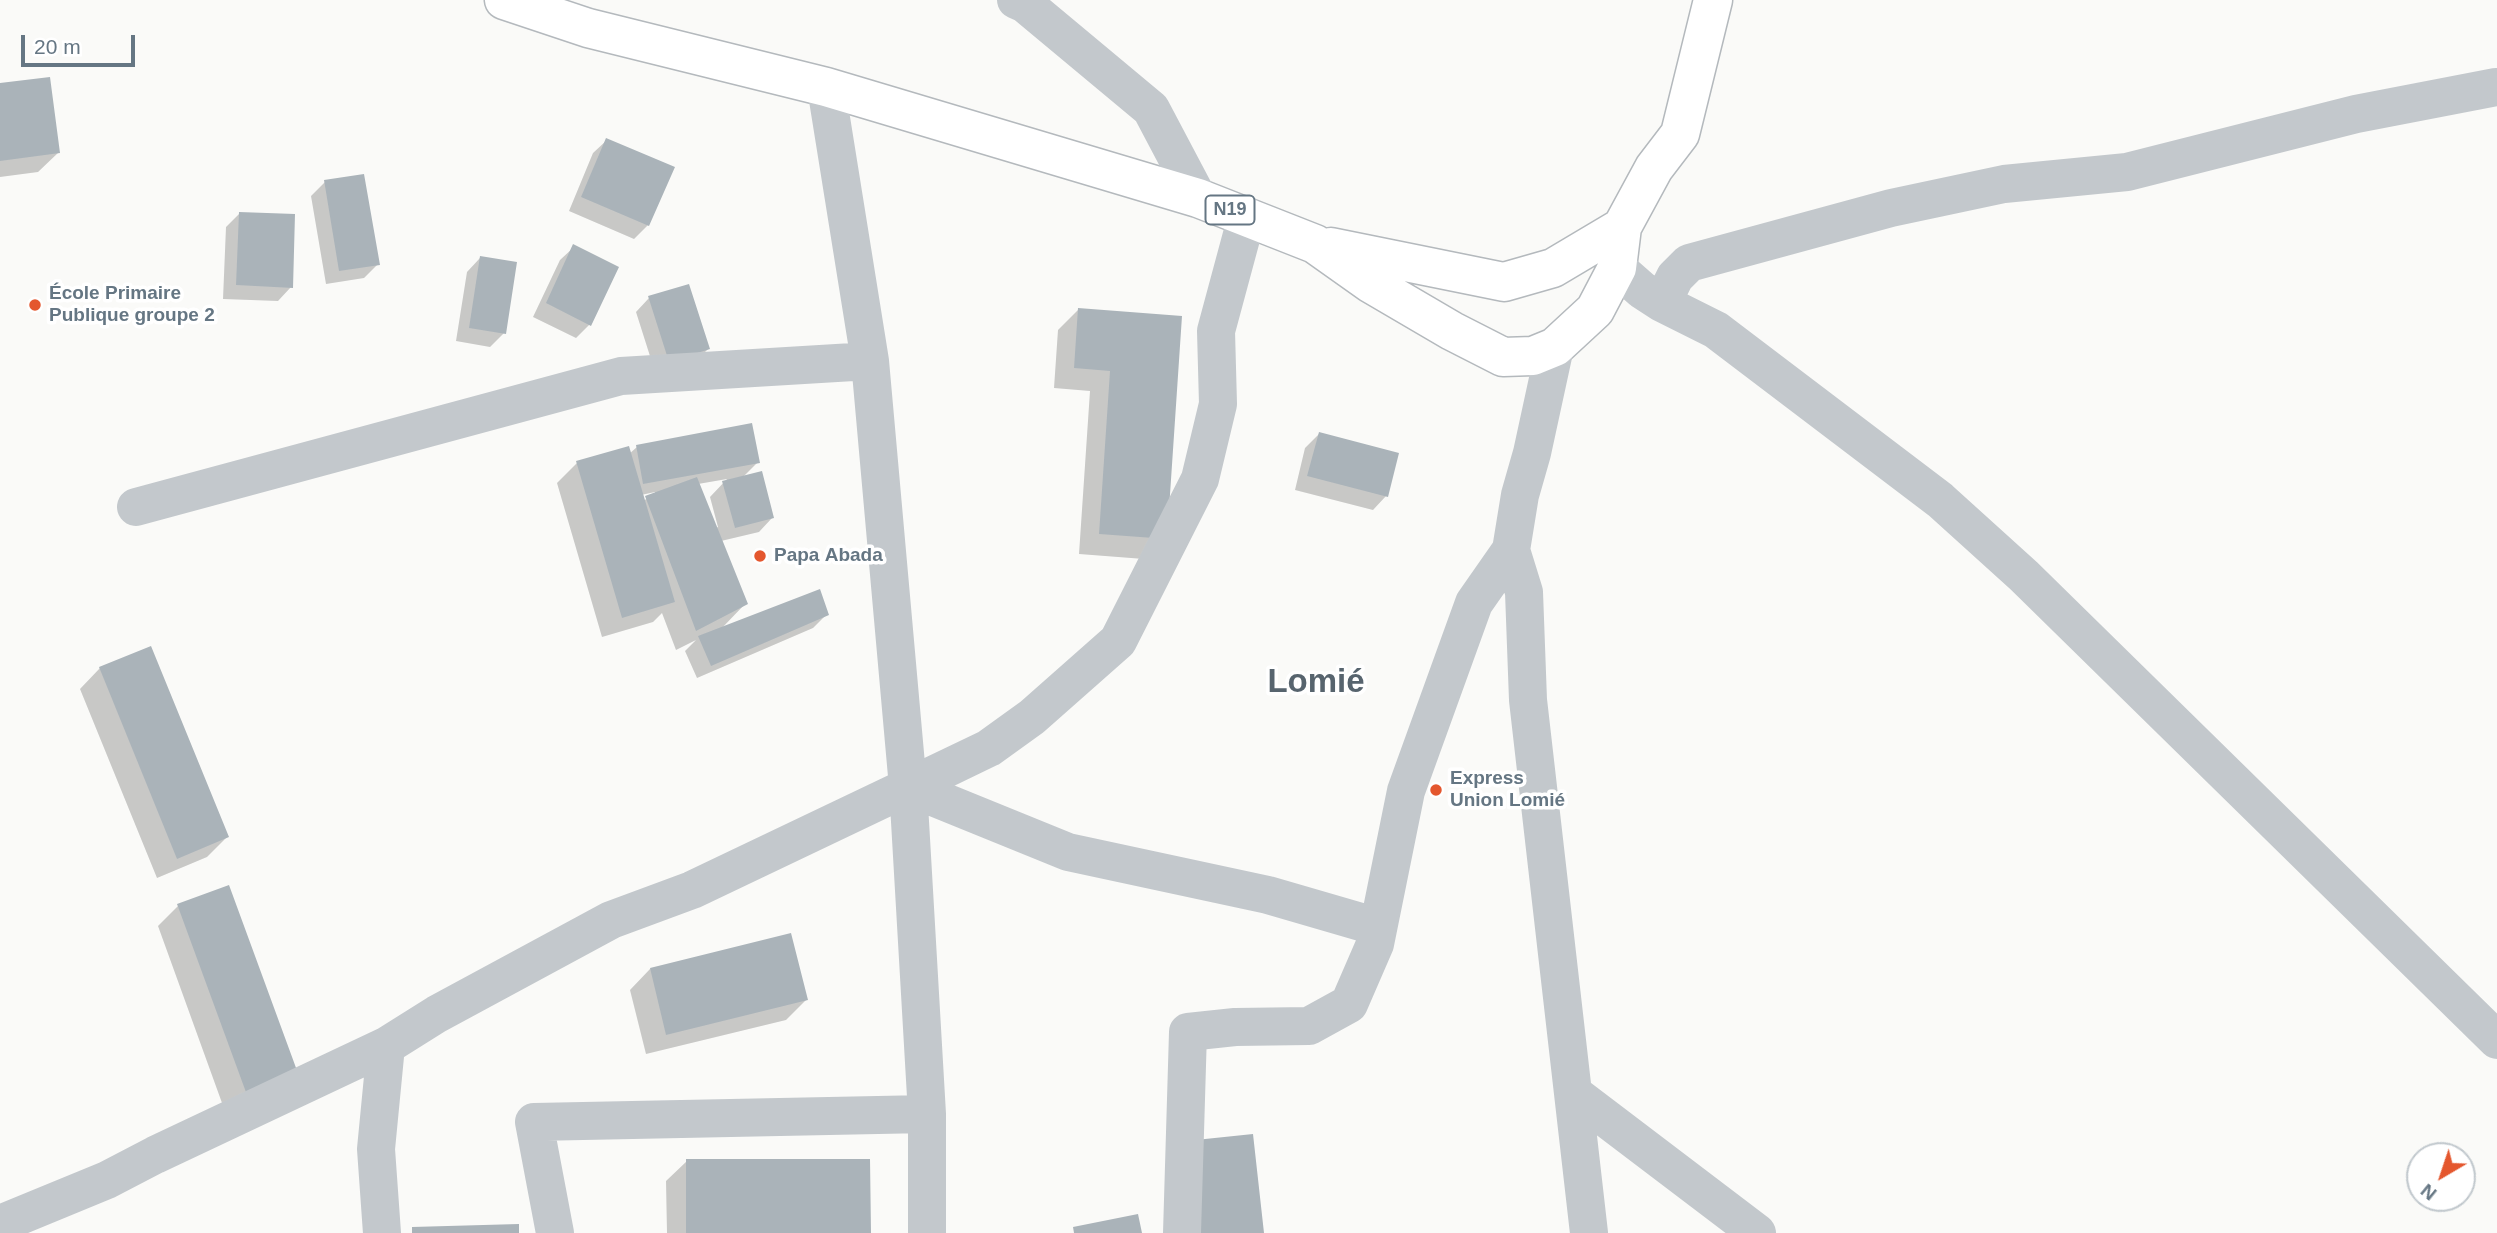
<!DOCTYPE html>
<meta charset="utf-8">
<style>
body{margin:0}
#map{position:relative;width:2497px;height:1233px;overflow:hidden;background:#fafaf8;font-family:Arial,sans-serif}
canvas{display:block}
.north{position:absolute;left:2406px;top:1142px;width:70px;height:70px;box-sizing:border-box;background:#fff;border:2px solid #c1c8cd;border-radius:50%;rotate:219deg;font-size:19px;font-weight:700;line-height:28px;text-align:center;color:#657683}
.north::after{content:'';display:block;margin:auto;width:24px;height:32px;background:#e4572e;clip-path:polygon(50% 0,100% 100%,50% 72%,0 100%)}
.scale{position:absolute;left:21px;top:35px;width:114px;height:32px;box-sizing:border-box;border:4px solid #657683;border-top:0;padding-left:9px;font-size:21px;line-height:24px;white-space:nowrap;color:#657683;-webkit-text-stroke:5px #fff;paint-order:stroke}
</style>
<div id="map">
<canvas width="2497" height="1233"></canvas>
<div class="north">N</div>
<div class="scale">20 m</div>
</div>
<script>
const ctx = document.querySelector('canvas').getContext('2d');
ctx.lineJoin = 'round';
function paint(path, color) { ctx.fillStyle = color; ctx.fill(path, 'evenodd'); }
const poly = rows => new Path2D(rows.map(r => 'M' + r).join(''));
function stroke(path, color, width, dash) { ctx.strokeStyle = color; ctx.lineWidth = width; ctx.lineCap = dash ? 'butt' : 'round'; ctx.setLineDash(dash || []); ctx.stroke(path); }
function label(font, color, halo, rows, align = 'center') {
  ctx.font = font + ' Arial,sans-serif'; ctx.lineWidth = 7; ctx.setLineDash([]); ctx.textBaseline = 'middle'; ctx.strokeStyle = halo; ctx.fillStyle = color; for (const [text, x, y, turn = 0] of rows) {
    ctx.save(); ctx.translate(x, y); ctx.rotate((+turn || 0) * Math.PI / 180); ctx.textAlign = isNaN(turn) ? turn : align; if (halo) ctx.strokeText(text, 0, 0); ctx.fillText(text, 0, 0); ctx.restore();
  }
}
paint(poly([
 [0,85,59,152,38,172,0,177],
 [607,140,648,225,634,239,569,211,593,153],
 [325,182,378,264,364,278,326,284,311,196],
 [240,213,291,287,278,301,223,299,226,227],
 [574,247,590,324,576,338,533,317,560,260],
 [480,258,504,333,490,347,456,341,467,272],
 [649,298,708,349,694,363,656,375,636,312],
 [1078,310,1180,317,1165,539,1144,559,1079,554,1090,391,1054,388,1058,330],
 [1319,434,1386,496,1373,510,1295,490,1305,448],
 [637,447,758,462,742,478,772,518,759,532,721,541,746,603,721,629,827,614,813,628,697,678,685,651,696,640,676,650,662,613,653,622,602,637,557,483,577,463,629,454],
 [727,479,710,497,718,527,716,528,698,484],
 [655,492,655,494,643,501,641,495],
 [100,668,227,837,207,857,157,878,80,689],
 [178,906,276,1096,226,1114,158,926],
 [650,969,807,999,786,1020,646,1054,630,990],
 [687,1161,870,1233,667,1233,666,1181]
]), '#0003');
paint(poly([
 [50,77,60,153,0,161,0,83],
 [606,138,675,167,649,226,581,197],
 [364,174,380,265,339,271,324,180],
 [239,212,295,214,293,288,236,285],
 [573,244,619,267,591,326,546,303],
 [480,256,517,262,506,334,469,328],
 [689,284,710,349,669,362,648,296],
 [1078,308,1182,316,1167,539,1099,534,1110,371,1074,368],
 [752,423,760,463,643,484,636,445],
 [1319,432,1399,453,1388,497,1307,476],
 [629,446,675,602,622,618,576,461],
 [762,471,774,518,735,528,722,481],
 [697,477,748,604,696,631,645,496],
 [820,589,829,615,711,666,698,636],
 [151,646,229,837,177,859,99,667],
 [229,885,299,1076,247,1095,177,904],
 [791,933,808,1000,666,1035,650,968],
 [1253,1134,1264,1233,1196,1233,1186,1141],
 [686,1159,870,1159,871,1233,686,1233],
 [1138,1214,1142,1233,1074,1233,1073,1227],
 [519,1224,519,1233,412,1233,412,1227]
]), '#aab3b9');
const highway = poly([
 [504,0,588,28,826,87,1198,198,1315,244,1370,283,1452,331,1503,357,1533,356,1555,347,1595,310,1617,268,1622,227,1654,168,1680,134,1713,0],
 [1331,247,1504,282,1553,268,1622,227]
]);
stroke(highway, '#b4b9bd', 41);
stroke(poly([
 [1016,0,1025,4,1151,109,1198,198],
 [826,87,870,361,908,787,927,1114,927,1233],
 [1617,268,1642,290,1662,303,1716,330,1940,500,2024,576,2497,1040],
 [1662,303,1675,277,1689,263,1891,208,2004,184,2127,172,2356,114,2496,87],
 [1555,347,1532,453,1520,495,1511,550,1524,592,1528,700,1589,1233],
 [136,507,621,376,870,361],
 [908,787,1068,852,1268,895,1378,927],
 [1574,1094,1757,1233],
 [0,1224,107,1180,155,1155,386,1046,437,1014,611,920,692,890,908,787,989,748,1032,717,1118,641,1200,479,1218,404,1216,331,1247,216],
 [382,1233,376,1149,386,1046],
 [555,1233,534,1122,927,1114],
 [1182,1233,1188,1032,1235,1027,1309,1026,1349,1004,1375,944,1406,791,1474,603,1511,550]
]), '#c3c8cc', 38);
stroke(highway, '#fff', 38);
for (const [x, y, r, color] of [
 [35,305,7,"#e4572e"],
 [760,556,7,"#e4572e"],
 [1436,790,7,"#e4572e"]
]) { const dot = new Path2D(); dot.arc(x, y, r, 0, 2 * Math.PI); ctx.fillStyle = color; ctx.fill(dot); stroke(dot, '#fff', 2.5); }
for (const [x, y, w] of [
 [1230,210,49]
]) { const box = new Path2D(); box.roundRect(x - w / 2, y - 14.5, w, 29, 5); ctx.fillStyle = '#fff'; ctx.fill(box); stroke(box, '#657683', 2); }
label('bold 18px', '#657683', null, [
 ["N19",1230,210]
]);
label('bold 19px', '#657683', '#fff', [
 ["École Primaire",49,294],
 ["Publique groupe 2",49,316],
 ["Papa Abada",774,556],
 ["Express",1450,779],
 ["Union Lomié",1450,801]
], 'left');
label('bold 33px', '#57646e', '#fff', [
 ["Lomié",1316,683]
]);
</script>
